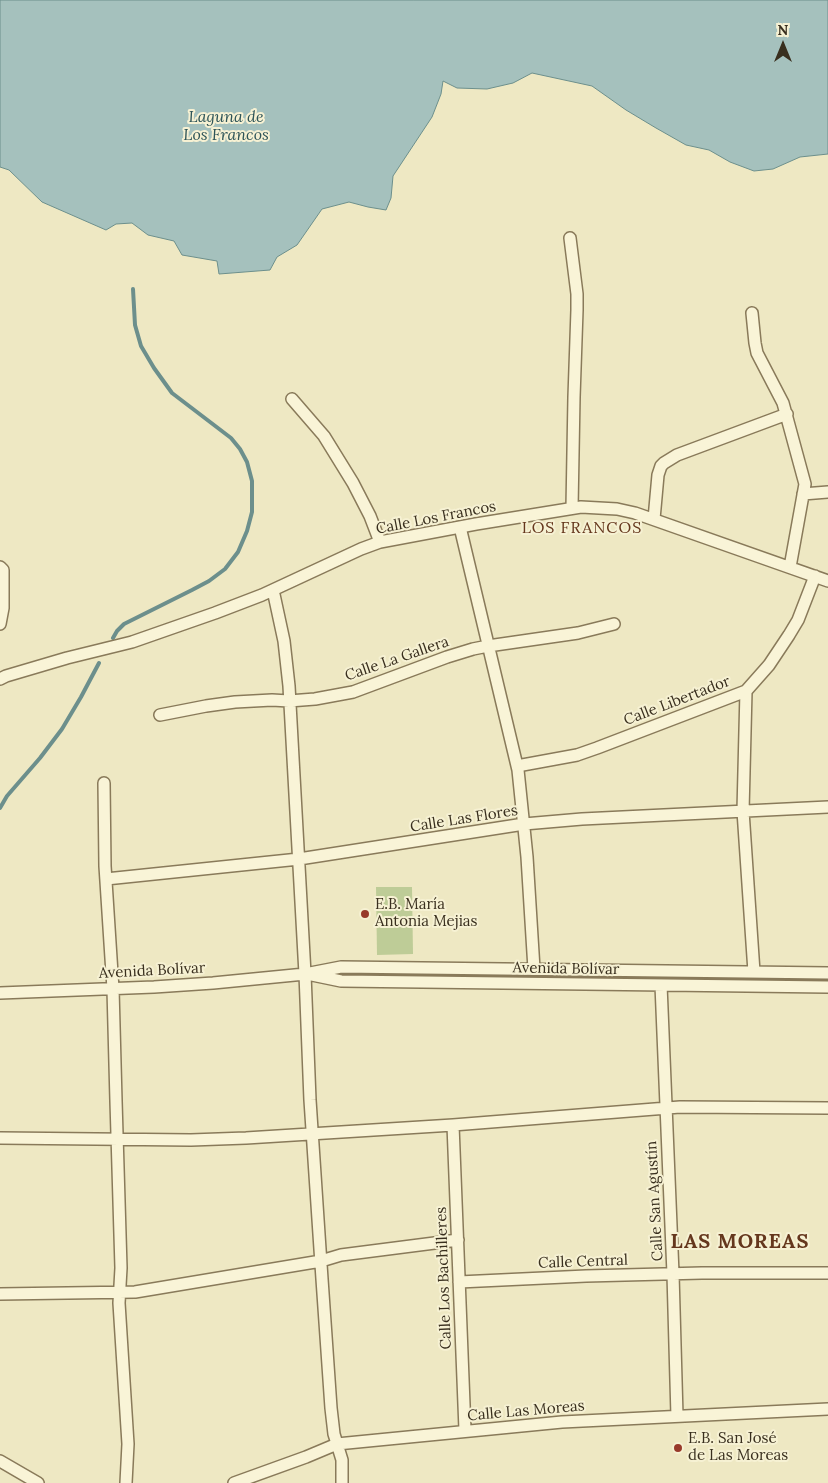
<!DOCTYPE html>
<meta charset="utf-8">
<style>
body{margin:0}
#map{position:relative;width:828px;height:1483px;overflow:hidden;background:#eee8c3;font-family:Lora,serif}
canvas{display:block}
.north{position:absolute;left:758px;top:20px;width:50px;height:50px;-webkit-text-stroke:4px #f6f1d3;paint-order:stroke;rotate:0deg;font-size:14px;font-weight:700;line-height:20px;text-align:center;color:#392f1e}
.north::after{content:'';display:block;margin:auto;width:18px;height:22px;background:#392f1e;clip-path:polygon(50% 0,100% 100%,50% 72%,0 100%)}
</style>
<div id="map">
<canvas width="828" height="1483"></canvas>
<div class="north">N</div>
</div>
<script>
const ctx = document.querySelector('canvas').getContext('2d');
ctx.lineJoin = 'round';
function paint(path, color) { ctx.fillStyle = color; ctx.fill(path, 'evenodd'); }
const poly = rows => new Path2D(rows.map(r => 'M' + r).join(''));
function stroke(path, color, width, dash) { ctx.strokeStyle = color; ctx.lineWidth = width; ctx.lineCap = dash ? 'butt' : 'round'; ctx.setLineDash(dash || []); ctx.stroke(path); }
function label(font, color, halo, rows, align = 'center') {
  ctx.font = font + ' Lora,serif'; ctx.lineWidth = 4; ctx.setLineDash([]); ctx.textBaseline = 'middle'; ctx.strokeStyle = halo; ctx.fillStyle = color; for (const [text, x, y, turn = 0] of rows) {
    ctx.save(); ctx.translate(x, y); ctx.rotate((+turn || 0) * Math.PI / 180); ctx.textAlign = isNaN(turn) ? turn : align; if (halo) ctx.strokeText(text, 0, 0); ctx.fillText(text, 0, 0); ctx.restore();
  }
}
paint(poly([
 [376,887,412,887,413,954,377,955]
]), '#becc97');
const water = poly([
 [0,0,828,0,828,154,800,157,773,169,754,171,730,162,709,150,686,145,656,128,626,110,592,86,532,73,513,83,487,89,457,88,443,81,441,94,432,117,393,176,391,198,386,210,368,207,349,202,322,209,297,245,277,257,270,270,219,274,217,261,182,255,174,241,148,235,132,223,116,224,106,230,42,202,9,170,0,167,0,0]
]);
paint(water, '#a5c1bd');
stroke(water, '#6c8f8c', 1);
stroke(poly([
 [113,638,117,631,124,624,192,590,209,581,225,569,238,552,247,531,252,512,252,481,247,462,240,449,231,438,172,393,154,368,141,346,135,325,133,289],
 [0,808,7,796,40,758,62,729,81,697,99,663]
]), '#6c8f8c', 4);
const street = poly([
 [570,238,577,294,577,310,574,397,572,508],
 [752,313,755,343,757,353,783,403,805,484,790,567],
 [292,399,324,436,353,483,370,516,380,542],
 [803,494,828,492],
 [654,519,658,475,661,466,664,463,677,455,787,414],
 [460,527,518,770,527,857,534,969],
 [0,567,3,570,3,608,0,624],
 [273,590,284,641,289,686,305,974,310,1100,322,1279,331,1408,334,1434,342,1460,342,1483],
 [0,679,6,676,67,658,132,642,215,613,262,595,361,549,380,542,476,524,581,507,617,509,635,513,828,581],
 [746,691,743,811,754,972],
 [160,715,206,706,235,702,272,700,289,701,315,699,353,692,447,657,473,649,488,646,578,633,614,624],
 [517,766,577,755,597,748,746,691,769,665,789,635,798,620,815,576],
 [104,783,105,866,113,989,116,1101,121,1268,119,1303,128,1444,126,1483],
 [106,879,299,859,524,824,582,819,828,807],
 [312,975,341,981,828,987],
 [661,985,673,1274,677,1416],
 [0,993,154,987,213,983,305,974,341,967,828,973],
 [453,1125,465,1430],
 [0,1138,191,1140,246,1138,453,1125,680,1107,828,1108],
 [459,1282,586,1276,702,1273,828,1273],
 [0,1294,135,1292,321,1261,341,1255,458,1240],
 [0,1461,38,1483],
 [234,1483,306,1457,337,1444,562,1422,828,1409]
]);
stroke(street, '#897a5a', 14);
stroke(street, '#f9f4d7', 11);
for (const [x, y, r, color] of [
 [365,914,5,"#983a2a"],
 [678,1448,5,"#983a2a"]
]) { const dot = new Path2D(); dot.arc(x, y, r, 0, 2 * Math.PI); ctx.fillStyle = color; ctx.fill(dot); stroke(dot, '#f6f1d3', 2); }
label('15px', '#392f1e', '#f6f1d3', [
 ["Calle Los Francos",436,518,-11],
 ["Calle La Gallera",397,659,-19],
 ["Calle Libertador",677,701,-21],
 ["Calle Las Flores",464,819,-9],
 ["Avenida Bolívar",566,969,1],
 ["Avenida Bolívar",152,971,-3],
 ["Calle San Agustín",655,1201,-93],
 ["Calle Central",583,1262,-2],
 ["Calle Los Bachilleres",444,1278,-92],
 ["Calle Las Moreas",526,1411,-5]
]);
label('15px', '#392f1e', '#f6f1d3', [
 ["E.B. María",375,905],
 ["Antonia Mejias",375,922],
 ["E.B. San José",688,1439],
 ["de Las Moreas",688,1456]
], 'left');
label('italic 16px', '#2d5458', '#f6f1d3', [
 ["Laguna de",226,117],
 ["Los Francos",226,135]
]);
ctx.letterSpacing = '1px';
label('16px', '#65371d', '#f6f1d3', [
 ["LOS FRANCOS",582,528]
]);
ctx.letterSpacing = '0px';
ctx.letterSpacing = '1px';
label('bold 20px', '#65371d', '#f6f1d3', [
 ["LAS MOREAS",740,1242]
]);
ctx.letterSpacing = '0px';
</script>
